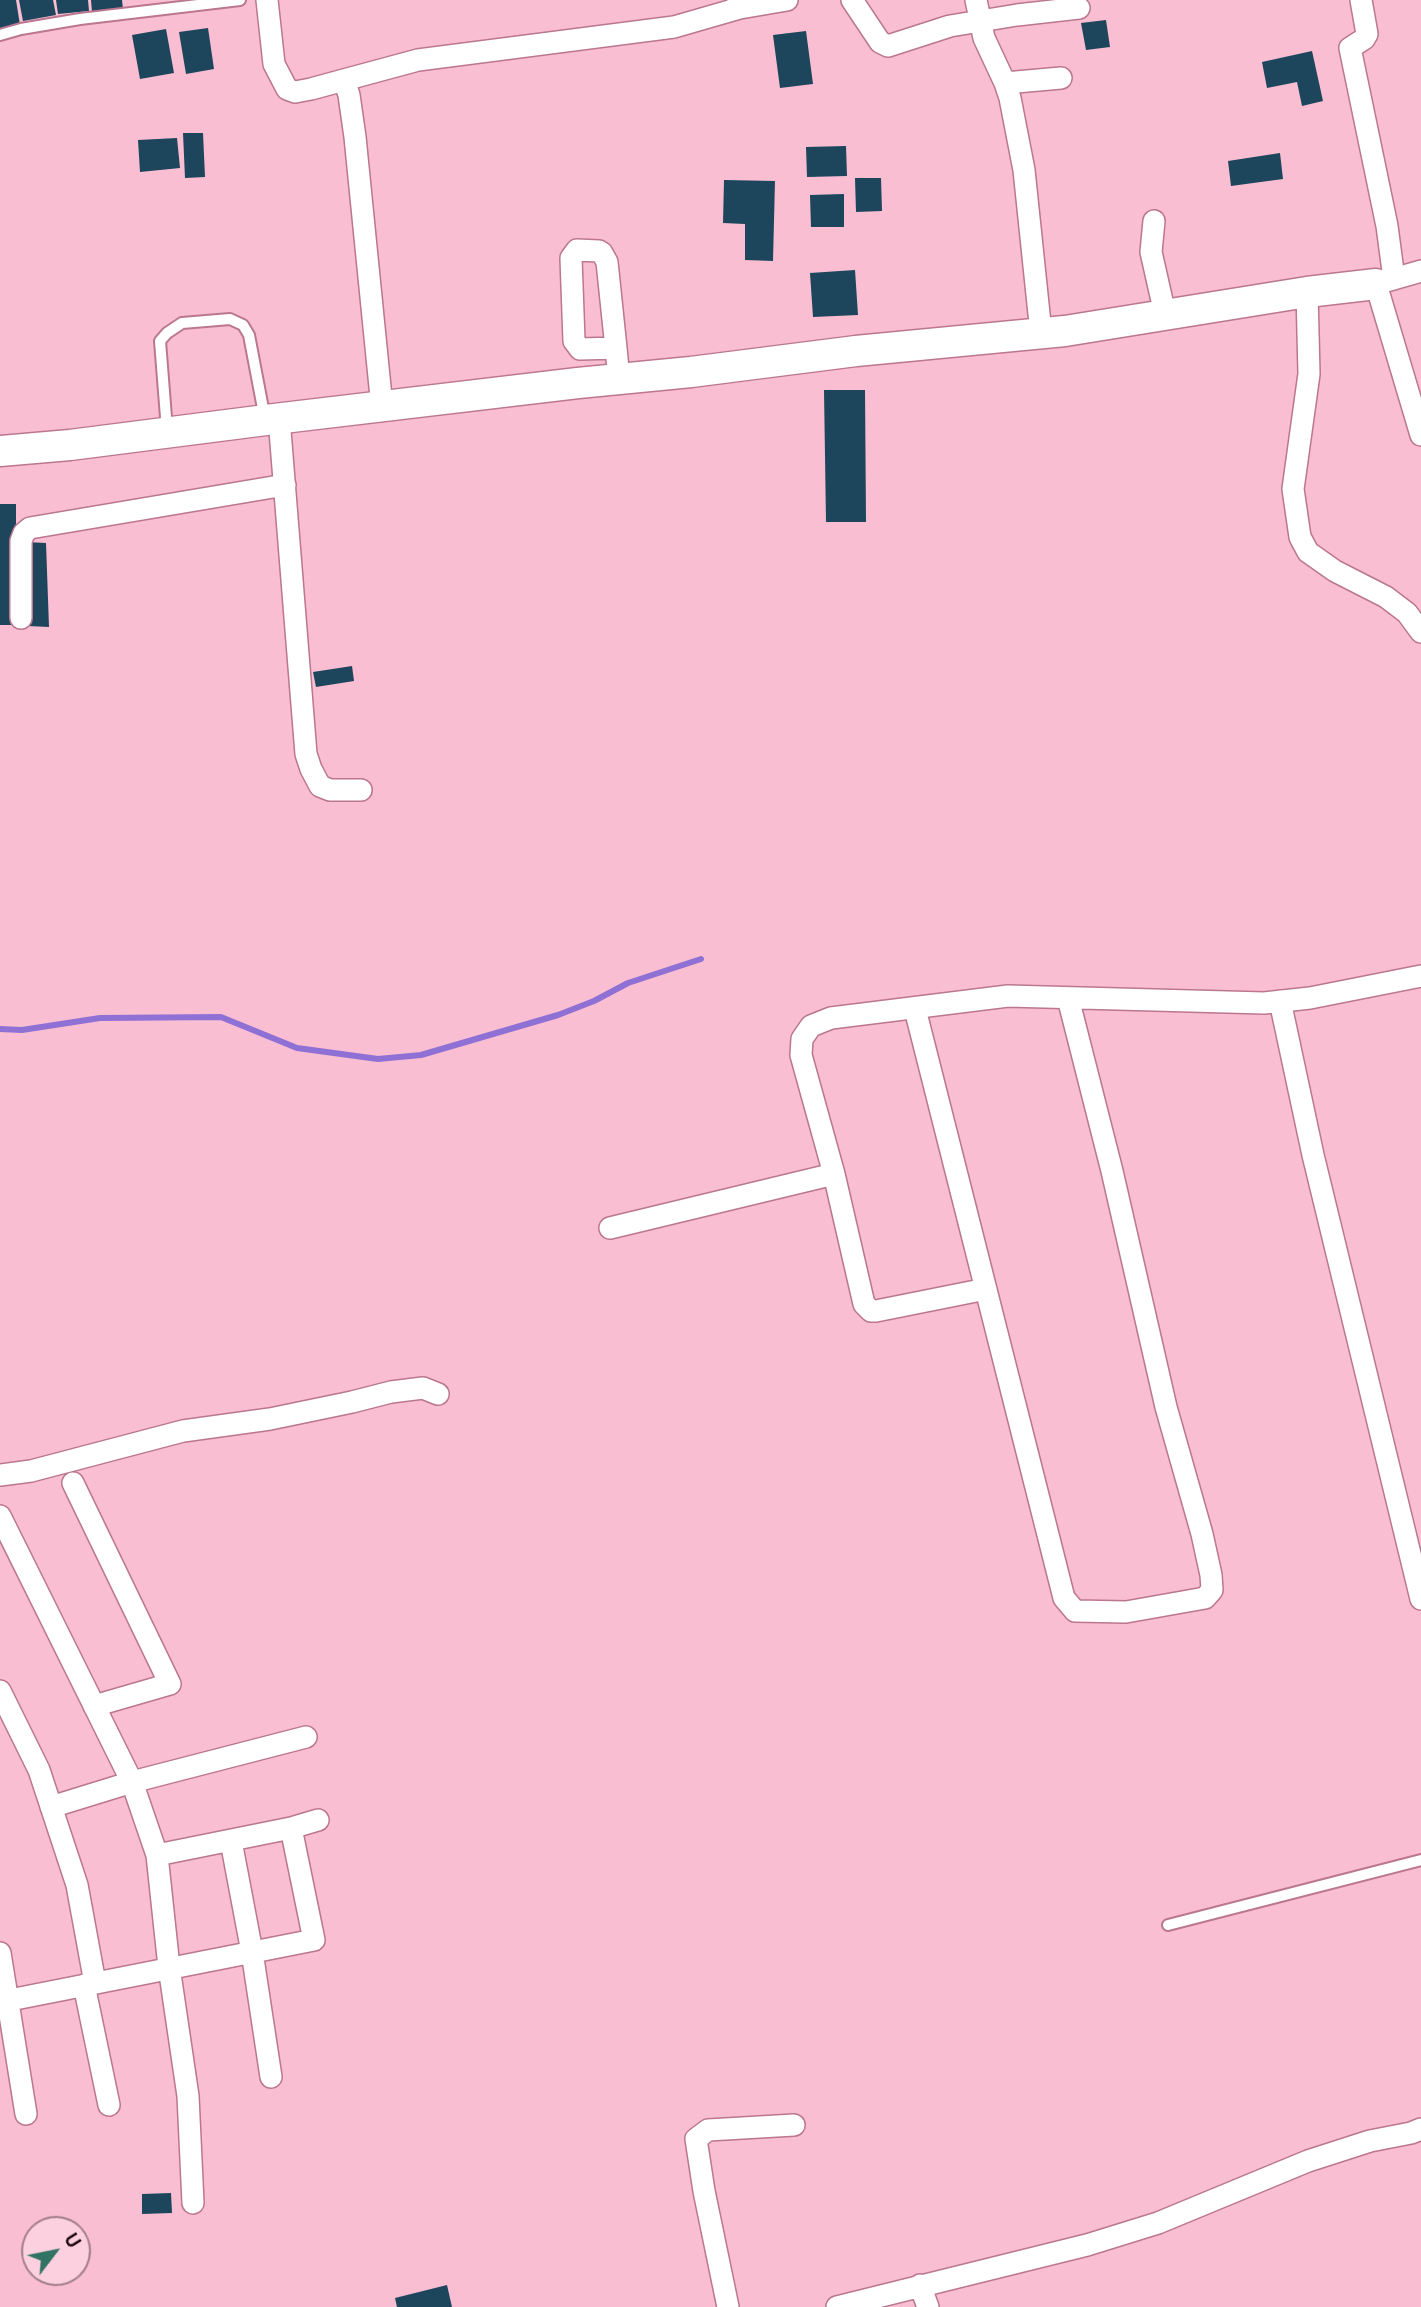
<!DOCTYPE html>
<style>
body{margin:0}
#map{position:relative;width:1421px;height:2307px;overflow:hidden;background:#f9bed2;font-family:"Space Grotesk",sans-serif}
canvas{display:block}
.north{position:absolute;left:21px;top:2216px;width:70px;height:70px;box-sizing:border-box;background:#fdd0df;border:2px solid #a37e8b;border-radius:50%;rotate:58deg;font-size:19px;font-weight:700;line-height:28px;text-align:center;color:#1b040d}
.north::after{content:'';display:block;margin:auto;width:24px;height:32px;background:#317364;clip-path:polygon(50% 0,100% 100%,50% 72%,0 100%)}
</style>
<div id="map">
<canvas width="1421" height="2307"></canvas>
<div class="north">U</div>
</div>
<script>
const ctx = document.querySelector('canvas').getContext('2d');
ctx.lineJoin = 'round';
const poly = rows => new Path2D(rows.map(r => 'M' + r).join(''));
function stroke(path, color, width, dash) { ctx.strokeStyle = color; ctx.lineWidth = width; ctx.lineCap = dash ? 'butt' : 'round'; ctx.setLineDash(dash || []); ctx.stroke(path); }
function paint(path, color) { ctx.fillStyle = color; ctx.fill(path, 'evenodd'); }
stroke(poly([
 [0,1029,22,1030,100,1018,221,1017,297,1048,378,1059,421,1055,558,1015,594,1001,628,983,701,959]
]), '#8f70d4', 6);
paint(poly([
 [0,0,16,0,20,25,0,28],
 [19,0,53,0,56,15,23,21],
 [56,0,88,0,89,11,58,14],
 [91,0,122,0,123,9,92,12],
 [1106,20,1110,47,1086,50,1081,23],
 [208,28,214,69,186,74,179,32],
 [166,29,174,73,140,79,132,35],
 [806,31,813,84,780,88,773,35],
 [1312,51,1323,101,1302,106,1297,82,1267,88,1262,62],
 [183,133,203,133,205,177,185,178],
 [177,138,180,168,140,172,138,140],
 [846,146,847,176,807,177,806,147],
 [1280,153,1283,179,1231,186,1228,161],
 [855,178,881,178,882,211,856,212],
 [724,180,775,181,773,261,745,260,745,224,723,223],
 [844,194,844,227,811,227,810,195],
 [855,270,858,315,813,317,810,273],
 [824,390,865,390,866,522,826,522],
 [0,504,16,504,16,625,0,625],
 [26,542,46,543,49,627,28,626],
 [352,666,354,681,316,687,313,672],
 [171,2193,172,2213,142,2214,142,2194],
 [447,2285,452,2307,397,2307,395,2298]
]), '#1d455c');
const lane = poly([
 [0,35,21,29,80,19,240,0],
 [167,430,160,341,167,333,182,323,230,319,243,325,249,335,265,419],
 [1168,1925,1421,1860]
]);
const street = poly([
 [267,0,274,64,287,89,295,92,311,89,344,80,349,95,355,137,382,407],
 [738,0,740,8,787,0],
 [852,0,880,42,888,46,950,26,1017,15,1079,8],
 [976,0,984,38,1005,83,1010,98,1024,170,1041,333],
 [1361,0,1367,34,1364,39,1350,48,1387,226,1394,279],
 [344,80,418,60,674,27,740,8],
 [1005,83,1061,78],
 [1154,221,1151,252,1165,314],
 [1421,271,1376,284,1421,435],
 [1307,292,1309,374,1293,489,1300,537,1308,552,1335,571,1386,597,1407,613,1421,632],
 [616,348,580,349,574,341,571,258,577,250,599,251,602,253,607,262,616,348,619,379],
 [279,418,306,754,311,769,320,786,330,790,361,790],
 [21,618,21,541,24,533,30,528,285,485],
 [1280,1001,1313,1155,1421,1599],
 [915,1009,1064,1598,1075,1611,1126,1612,1205,1598,1212,1590,1211,1575,1202,1534,1166,1407,1112,1171,1068,998],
 [610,1228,834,1174],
 [986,1289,876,1311,871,1311,864,1304,834,1174,801,1055,802,1039,811,1026,831,1018,1008,996,1264,1003,1310,998,1421,976],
 [0,1475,31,1471,183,1431,270,1419,352,1402,391,1392,423,1388,438,1394],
 [73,1483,170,1684,94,1706],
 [0,1516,132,1782,157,1855,169,1967,188,2096,193,2203],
 [0,1691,39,1770,77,1885,95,1983],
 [51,1807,132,1782,306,1737],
 [231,1841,252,1952,271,2077],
 [157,1855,291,1828,318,1820],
 [0,1953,26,2114],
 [84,1985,109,2105],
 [0,2002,314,1940,291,1828],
 [920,2285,928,2307],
 [728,2307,704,2191,696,2139,708,2130,794,2125],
 [837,2307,1087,2245,1158,2223,1308,2161,1370,2141,1411,2133,1421,2129]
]);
const secondary = poly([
 [0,451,70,445,266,420,578,383,691,372,856,351,1065,331,1307,292,1376,284]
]);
stroke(lane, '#bb7690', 14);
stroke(street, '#bb7690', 24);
stroke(secondary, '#bb7690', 33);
stroke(lane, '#fff', 10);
stroke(street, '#fff', 21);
stroke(secondary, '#fff', 30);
</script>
